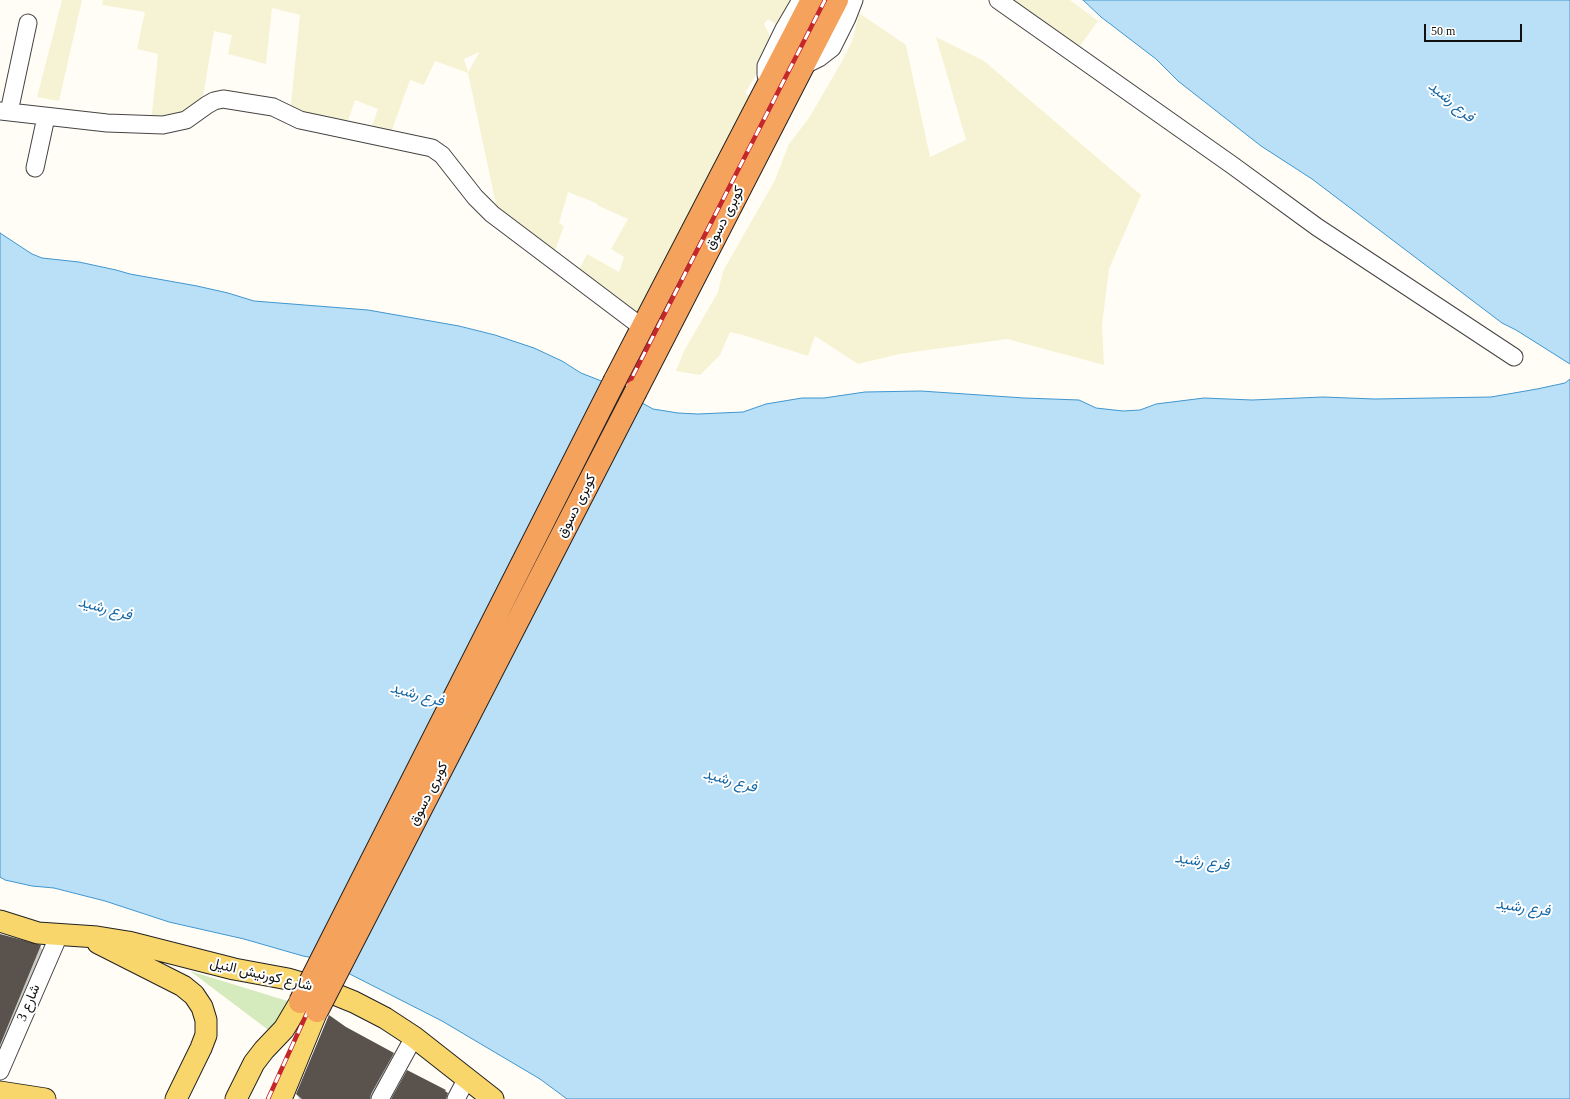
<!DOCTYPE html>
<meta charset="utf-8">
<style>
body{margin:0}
#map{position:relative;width:1570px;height:1099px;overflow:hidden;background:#fffdf5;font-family:"Times New Roman",serif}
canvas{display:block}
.scale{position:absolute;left:1424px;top:24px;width:98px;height:18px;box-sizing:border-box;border:2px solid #111;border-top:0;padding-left:5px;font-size:12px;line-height:14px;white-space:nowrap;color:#111;-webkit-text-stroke:3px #fff;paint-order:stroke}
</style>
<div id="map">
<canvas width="1570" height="1099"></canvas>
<div class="scale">50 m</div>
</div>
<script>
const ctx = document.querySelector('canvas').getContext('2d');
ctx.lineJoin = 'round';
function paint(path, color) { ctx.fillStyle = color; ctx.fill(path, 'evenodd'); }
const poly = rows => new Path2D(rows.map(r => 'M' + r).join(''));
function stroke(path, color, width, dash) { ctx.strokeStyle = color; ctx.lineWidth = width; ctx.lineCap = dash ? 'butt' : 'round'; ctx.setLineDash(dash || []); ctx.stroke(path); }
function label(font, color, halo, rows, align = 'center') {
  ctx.font = font + ' "Times New Roman",Vazirmatn,serif'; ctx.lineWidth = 4; ctx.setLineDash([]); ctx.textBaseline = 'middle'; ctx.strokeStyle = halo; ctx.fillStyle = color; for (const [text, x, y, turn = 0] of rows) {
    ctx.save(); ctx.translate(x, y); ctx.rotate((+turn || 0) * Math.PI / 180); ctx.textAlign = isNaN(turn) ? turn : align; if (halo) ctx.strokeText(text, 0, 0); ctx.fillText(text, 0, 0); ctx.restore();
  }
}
paint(poly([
 [62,0,82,0,59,101,37,97],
 [103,0,794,0,780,27,768,19,764,24,774,44,745,93,752,98,638,316,576,276,587,254,619,272,624,257,611,249,628,219,599,206,596,203,568,192,559,223,564,226,553,256,498,214,468,73,435,61,424,85,410,80,388,141,369,134,378,109,355,100,344,133,289,123,300,15,272,8,266,64,228,54,232,35,214,31,202,103,198,115,151,123,158,54,137,49,145,12,102,5],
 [479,52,479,53,468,72,464,59],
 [1001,0,1070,0,1098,21,1074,54],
 [859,13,906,45,930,157,966,140,936,37,984,61,1141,195,1109,269,1102,325,1104,365,1007,339,899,354,858,364,815,336,808,356,743,335,730,332,720,355,700,375,676,371,684,351,718,292,723,271,775,180,789,144,809,118,841,63,853,39]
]), '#f6f3d4');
paint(poly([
 [190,971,294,1003,271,1032]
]), '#d5ebbd');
const water = poly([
 [1083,0,1570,0,1570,364,1516,330,1502,323,1312,179,1261,146,1178,81,1156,59,1101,17,1083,0],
 [0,233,32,254,42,258,79,262,116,270,130,274,197,286,228,293,254,301,368,310,459,326,495,335,534,348,562,361,581,373,604,382,653,409,678,413,698,414,743,412,766,404,802,398,824,398,865,392,921,391,1024,398,1079,400,1096,408,1123,411,1140,410,1156,404,1204,398,1252,400,1323,397,1374,399,1491,397,1537,389,1565,383,1570,379,1570,1099,567,1099,540,1079,442,1021,336,967,325,960,303,956,244,939,169,922,105,901,54,888,32,886,5,880,0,877,0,233]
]);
paint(water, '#b9e0f7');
stroke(water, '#3f96cf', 1);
paint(poly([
 [0,935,40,946,47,957,0,1072],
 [345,1028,393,1054,400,1065,381,1099,299,1099,297,1094]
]), '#0003');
paint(poly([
 [0,934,41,945,0,1045],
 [329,1015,346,1027,394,1053,371,1094,370,1099,302,1099,296,1094],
 [407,1070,446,1090,445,1091,448,1093,446,1099,391,1099]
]), '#5a524d');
const minor = poly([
 [998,0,1232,165,1317,227,1514,357],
 [803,66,819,58,832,48,847,18,854,0],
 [770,81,766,75,766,66,784,29,801,0],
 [0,111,107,123,163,125,186,120,207,105,214,101,223,99,273,107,300,120,432,148,442,155,475,197,492,214,643,328],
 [9,112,28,23],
 [35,168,46,117],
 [0,1071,59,935],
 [380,1099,414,1037],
 [456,1099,467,1078]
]);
const major = poly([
 [0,921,38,933,97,937,128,942,234,969,288,979,322,989,354,1002,385,1018,414,1037,493,1099],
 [98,943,183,986,194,995,202,1007,206,1020,206,1035,201,1048,176,1099],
 [0,1092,45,1099],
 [236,1099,254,1063,264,1050,284,1029,300,1002],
 [281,1099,317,1011]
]);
const highway = poly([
 [615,380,812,0],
 [636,391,837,0]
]);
stroke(minor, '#444', 19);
stroke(major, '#222', 23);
stroke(highway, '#222', 24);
stroke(minor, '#fff', 17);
stroke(major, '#f9d66b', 21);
stroke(highway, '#f5a25d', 22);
const rail = poly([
 [268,1099,307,1013,825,0]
]);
stroke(rail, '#c4262e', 4.5);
stroke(rail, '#fff', 3, [9]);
const highwayBridge = poly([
 [300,1002,615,380],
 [317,1011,636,391]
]);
stroke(highwayBridge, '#222', 24, []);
stroke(highwayBridge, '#f5a25d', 22);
label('14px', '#111', '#fff', [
 ["كوبرى دسوق",725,218,-63],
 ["كوبرى دسوق",577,506,-63],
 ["كوبرى دسوق",429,794,-63],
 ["شارع كورنيش النيل",261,975,13],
 ["شارع 3",29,1003,-67]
]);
label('italic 15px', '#1768a6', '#fff', [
 ["فرع رشيد",1451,102,40],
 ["فرع رشيد",105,609,15],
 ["فرع رشيد",417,695,15],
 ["فرع رشيد",730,781,15],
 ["فرع رشيد",1202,862,8],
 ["فرع رشيد",1523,908,8]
]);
</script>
